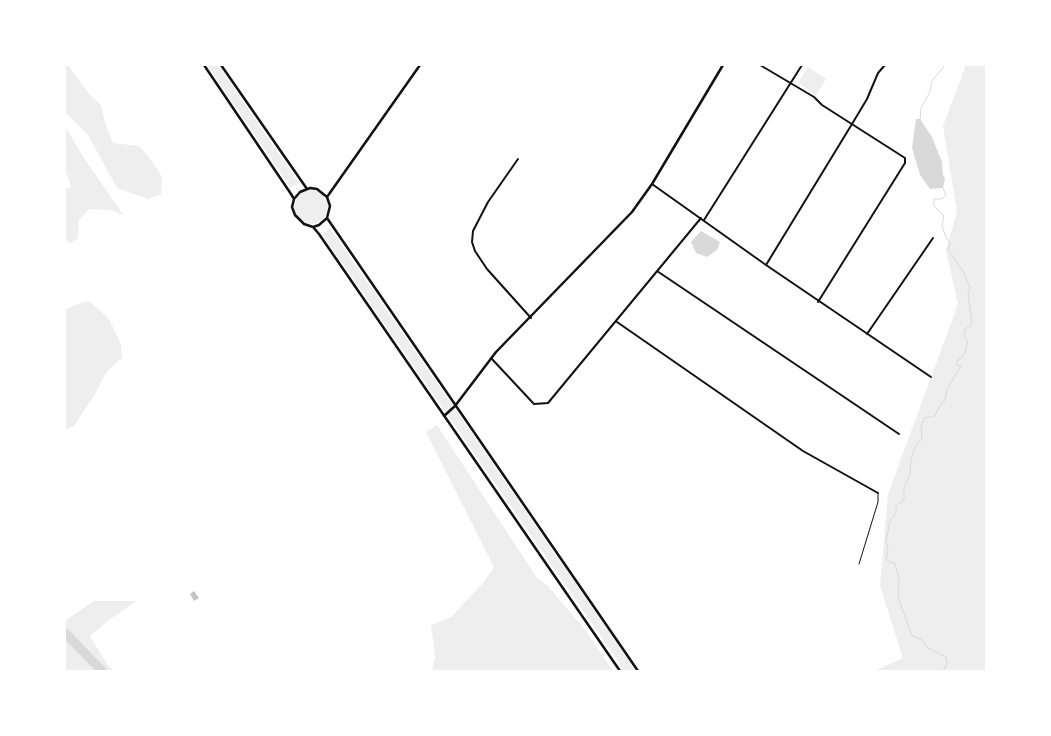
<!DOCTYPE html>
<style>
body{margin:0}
#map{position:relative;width:1051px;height:736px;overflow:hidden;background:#fff;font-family:"Noto Sans",sans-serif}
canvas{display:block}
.frame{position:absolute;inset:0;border:66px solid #fff;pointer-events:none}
</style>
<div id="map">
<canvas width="1051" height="736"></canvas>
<div class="frame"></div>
</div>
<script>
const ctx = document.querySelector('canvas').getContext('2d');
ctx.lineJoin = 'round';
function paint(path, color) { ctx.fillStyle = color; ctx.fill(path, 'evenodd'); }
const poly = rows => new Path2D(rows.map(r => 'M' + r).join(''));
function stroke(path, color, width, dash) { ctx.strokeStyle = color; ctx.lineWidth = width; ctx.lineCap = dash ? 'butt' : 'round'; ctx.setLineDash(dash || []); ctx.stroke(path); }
paint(poly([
 [65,65,68,65,89,94,101,105,105,123,113,143,139,146,151,160,162,177,161,194,148,199,117,188,88,135,65,112],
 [207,65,218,65,299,183,291,188],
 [966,65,986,65,986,671,874,671,903,658,880,586,888,494,958,304,946,250,957,212,943,126],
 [808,67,826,79,816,95,798,83],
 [65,126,82,155,124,216,112,210,89,209,79,220,78,238,70,243,65,239,65,190,71,187,67,174,65,174],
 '294 207a17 17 0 1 1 34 0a17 17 0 1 1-34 0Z',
 [330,228,636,671,625,671,322,234],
 [89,301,109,319,121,344,122,358,107,371,95,394,74,426,65,430,65,310,77,304],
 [437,425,537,578,548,586,585,630,613,671,432,671,435,657,431,625,451,617,483,583,494,567,426,432],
 [94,601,137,601,110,619,90,636,108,666,115,671,65,671,65,619,66,620]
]), '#eee');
paint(poly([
 [916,119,920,119,932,137,942,162,943,176,945,178,943,188,930,189,920,175,912,148],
 [701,231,720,242,717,250,707,257,696,253,691,242]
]), '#d9d9d9');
stroke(poly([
 [920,119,921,108,930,92,932,81,945,65],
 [943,671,947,664,946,657,928,648,922,640,912,636,898,597,899,579,895,564,886,560,888,550,886,542,890,520,896,513,896,506,904,500,904,488,910,474,911,460,916,445,922,439,921,428,924,418,935,416,938,409,945,400,947,389,961,366,957,365,956,362,964,355,968,342,964,336,965,329,972,324,968,293,970,288,964,273,948,249,950,243,945,235,942,226,944,216,934,206,934,199,942,199,946,195,943,188]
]), '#d9d9d9', 1);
stroke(poly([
 [65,633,102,671]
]), '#d9d9d9', 9);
paint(poly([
 [194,591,199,598,194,601,190,594]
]), '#c4c4c4');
stroke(poly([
 [859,564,878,502,878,494]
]), '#111', 1);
stroke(poly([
 [760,65,814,97,822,105,905,158,905,163,818,302],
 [518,159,488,202,473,231,472,242,475,251,487,269,531,318],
 [652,184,766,265,931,377],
 [704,220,802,65],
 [766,265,852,124,867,99,878,73,885,65],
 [657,271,899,434],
 [617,322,803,451,878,493],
 [867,334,933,238],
 [491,358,534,404,548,403,701,218]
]), '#111', 2);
stroke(poly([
 [204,65,291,194,294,199,292,207,295,215,304,224,313,227,319,234,620,671],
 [221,65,307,189],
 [327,197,420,65],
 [294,199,300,192,310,188,317,189,327,197,330,206,327,218,319,225,313,227],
 [327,218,638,671],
 [444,416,455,406,496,352,632,212,652,184,723,65]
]), '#111', 2.5);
</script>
